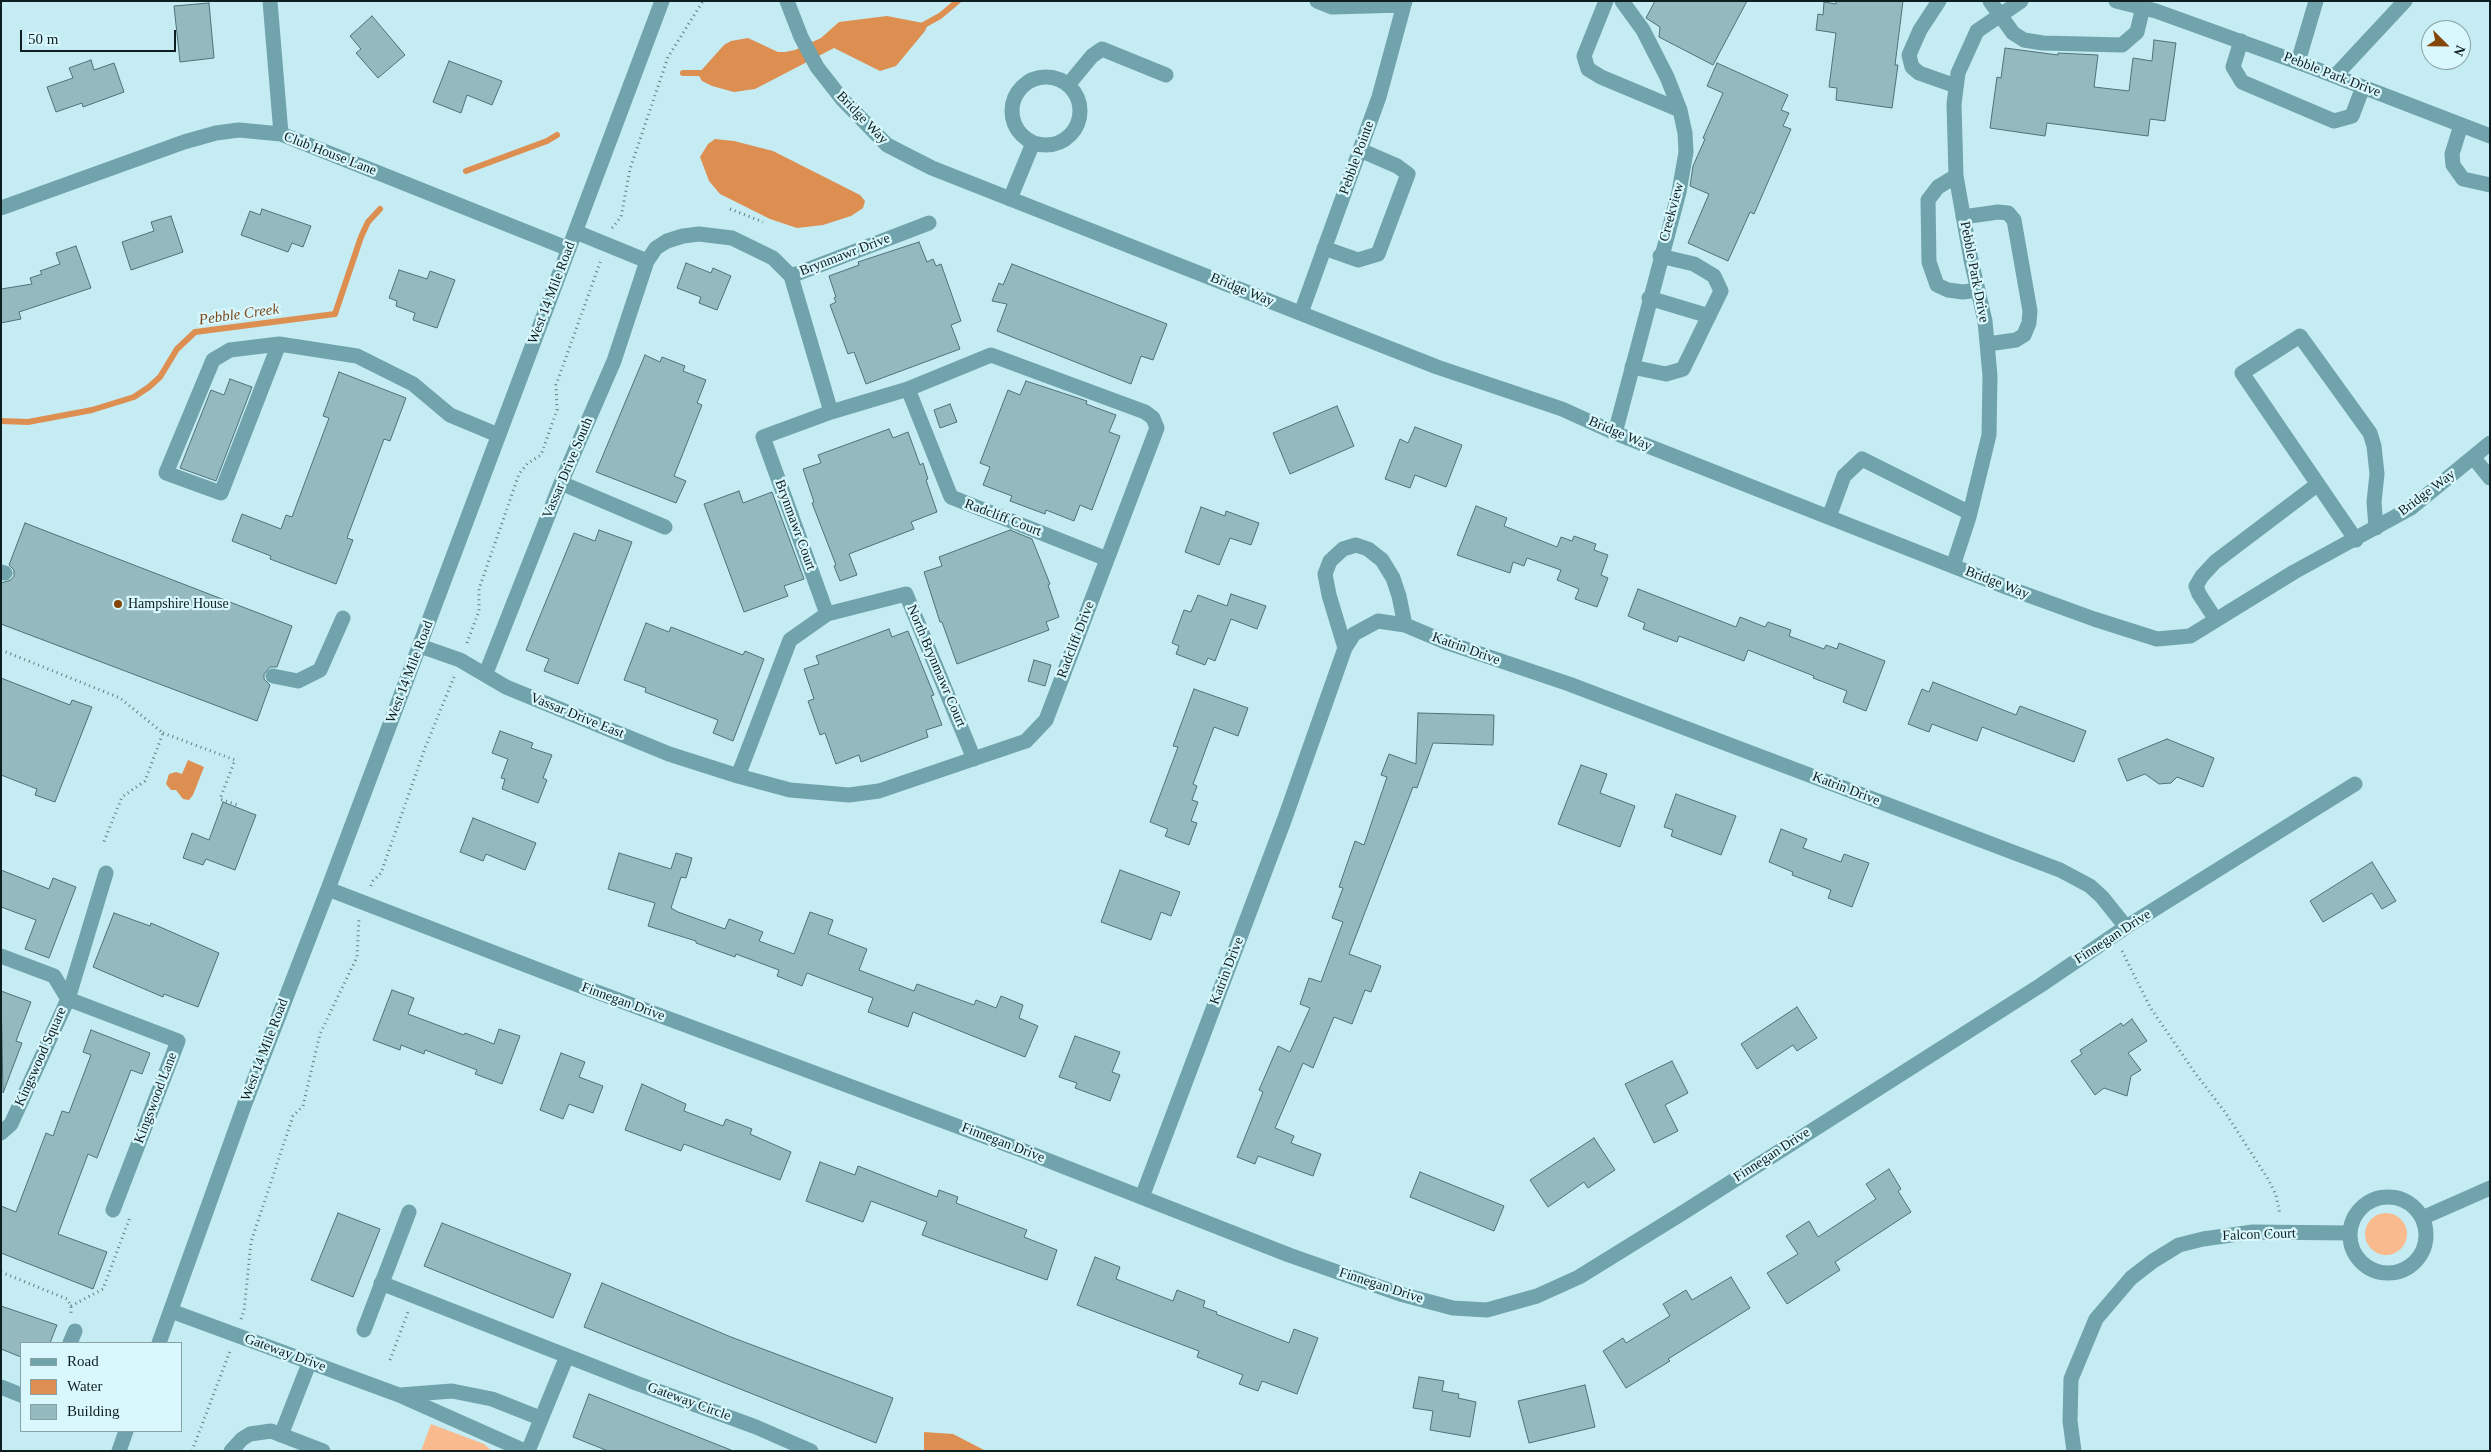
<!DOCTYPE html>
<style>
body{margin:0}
#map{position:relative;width:2491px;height:1452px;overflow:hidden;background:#c5ecf3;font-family:Georgia,serif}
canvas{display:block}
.frame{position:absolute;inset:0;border:2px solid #0f1e20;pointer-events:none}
.legend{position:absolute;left:20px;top:1342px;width:162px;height:90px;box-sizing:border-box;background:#d8f8fd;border:1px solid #88a1a5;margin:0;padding:6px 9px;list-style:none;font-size:15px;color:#0f1e20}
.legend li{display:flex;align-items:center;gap:10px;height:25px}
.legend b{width:25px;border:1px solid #88a1a5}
.north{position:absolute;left:2421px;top:20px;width:50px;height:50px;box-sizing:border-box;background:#d8f8fd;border:1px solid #88a1a5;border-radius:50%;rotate:113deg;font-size:14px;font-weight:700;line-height:20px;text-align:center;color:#0f1e20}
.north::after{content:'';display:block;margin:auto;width:18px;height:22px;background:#854709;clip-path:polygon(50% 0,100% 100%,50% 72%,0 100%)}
.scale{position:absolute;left:20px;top:30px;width:156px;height:22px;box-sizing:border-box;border:2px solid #0f1e20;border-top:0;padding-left:6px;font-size:15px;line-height:18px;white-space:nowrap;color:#0f1e20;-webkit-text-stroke:4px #d8f8fd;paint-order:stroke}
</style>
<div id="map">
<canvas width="2491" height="1452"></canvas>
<div class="frame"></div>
<ul class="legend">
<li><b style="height:6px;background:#70a3ab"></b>Road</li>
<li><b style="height:14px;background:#dd8f52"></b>Water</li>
<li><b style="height:14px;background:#94bac0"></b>Building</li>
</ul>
<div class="north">N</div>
<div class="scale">50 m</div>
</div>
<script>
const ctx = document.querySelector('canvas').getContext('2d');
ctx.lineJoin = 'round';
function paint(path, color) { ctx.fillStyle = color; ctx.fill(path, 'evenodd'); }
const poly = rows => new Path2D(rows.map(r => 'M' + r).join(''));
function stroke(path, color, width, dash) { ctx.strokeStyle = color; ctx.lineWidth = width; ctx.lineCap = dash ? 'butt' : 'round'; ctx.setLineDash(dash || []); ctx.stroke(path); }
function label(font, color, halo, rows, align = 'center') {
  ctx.font = font + ' Georgia,serif'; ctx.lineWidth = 4.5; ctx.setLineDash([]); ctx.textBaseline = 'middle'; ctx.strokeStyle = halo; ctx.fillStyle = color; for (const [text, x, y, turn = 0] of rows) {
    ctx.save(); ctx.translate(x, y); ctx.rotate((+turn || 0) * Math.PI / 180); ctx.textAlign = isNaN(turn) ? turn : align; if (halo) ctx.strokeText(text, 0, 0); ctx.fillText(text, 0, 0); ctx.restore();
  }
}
paint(poly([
 '2365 1234a21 21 0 1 1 42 0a21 21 0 1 1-42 0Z',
 [431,1424,484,1444,492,1451,421,1451]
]), '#f9bb8e');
paint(poly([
 [887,16,928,24,925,31,896,66,880,71,834,48,755,89,734,92,712,86,702,81,698,74,724,45,731,41,748,38,778,52,785,52,795,50,821,38,839,22],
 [715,139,734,141,773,151,860,195,865,201,863,208,851,216,823,225,797,228,770,219,720,194,709,181,700,157,708,144],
 [188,760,204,767,193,795,189,800,183,799,176,790,171,790,166,784,169,774,176,772,182,774],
 [924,1432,953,1434,986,1451,924,1451]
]), '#dd8f52');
stroke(poly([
 [920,27,940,16,958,1],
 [683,73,706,73],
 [466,171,547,141,557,135],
 [1,421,28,422,92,410,134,397,149,387,160,377,177,349,195,332,335,314,361,237,368,222,380,209]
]), '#dd8f52', 6);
const building = poly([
 [1655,1,1747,1,1713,65,1659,37,1660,27,1646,18,1655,1],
 [1836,1,1903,1,1895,65,1898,65,1892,108,1836,100,1837,88,1829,87,1836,33,1816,30,1818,14,1823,15,1824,2,1836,4,1836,1],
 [209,3,214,58,180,62,174,6,209,3],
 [372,16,405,55,378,78,356,53,361,49,350,36,372,16],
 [2154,40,2176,43,2165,121,2150,119,2148,136,2047,123,2045,136,1990,128,1997,77,2001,78,2005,48,2058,55,2058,53,2098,55,2094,87,2129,91,2133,58,2152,61,2154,40],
 [91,60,94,70,114,63,124,92,83,107,82,103,56,112,47,87,73,78,69,68,91,60],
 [449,61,502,81,492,105,467,95,461,113,433,102,449,61],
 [1717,63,1788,95,1781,110,1789,113,1783,126,1791,129,1754,214,1750,212,1728,261,1688,243,1709,194,1690,186,1693,166,1705,139,1703,138,1723,93,1707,86,1717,63],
 [262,209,311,226,303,247,292,243,288,252,241,235,250,211,260,215,262,209],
 [171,216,183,252,131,270,122,242,154,231,151,222,171,216],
 [919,242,927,262,933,259,936,266,941,264,961,321,951,325,960,349,866,384,854,352,848,354,830,305,836,302,834,298,836,297,829,276,859,265,858,262,919,242],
 [76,246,91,288,19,312,21,319,1,323,1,289,32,284,30,278,42,274,40,271,60,264,56,253,76,246],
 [686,263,711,273,713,268,731,276,717,310,699,303,701,297,677,288,686,263],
 [1012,264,1167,324,1153,360,1141,356,1131,384,997,331,1007,304,992,301,999,283,1003,285,1012,264],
 [399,270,427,279,430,271,455,280,437,328,413,320,415,313,396,306,397,301,389,298,399,270],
 [645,355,660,362,662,357,685,366,683,371,706,380,697,403,702,405,674,476,686,481,676,503,596,472,645,355],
 [339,372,406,398,390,441,384,439,347,538,353,540,336,584,270,559,271,556,232,541,242,514,281,529,286,515,292,517,329,418,323,416,339,372],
 [230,379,252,387,216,481,180,468,211,390,224,395,230,379],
 [1026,381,1087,401,1086,404,1116,415,1109,432,1120,436,1092,510,1080,505,1074,521,1046,510,1045,514,1010,501,1012,496,983,485,990,467,980,463,1008,390,1020,395,1026,381],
 [950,404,957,422,940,428,934,410,950,404],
 [1337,406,1354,446,1290,474,1273,433,1337,406],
 [1415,427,1462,445,1446,487,1415,475,1410,488,1385,479,1400,439,1408,443,1415,427],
 [889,429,893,438,908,432,920,465,923,463,928,479,926,480,937,512,911,522,914,529,849,554,857,575,840,581,834,566,836,565,812,503,814,502,803,469,821,463,818,455,889,429],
 [739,491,743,503,772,492,804,579,784,586,788,596,744,612,704,504,739,491],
 [1476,506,1507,518,1504,526,1557,547,1561,537,1572,541,1574,536,1596,544,1594,550,1608,555,1601,575,1608,578,1597,607,1575,599,1579,589,1557,580,1561,570,1527,558,1524,566,1513,562,1510,573,1457,555,1476,506],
 [1201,507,1225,516,1226,511,1259,523,1251,545,1230,538,1219,565,1185,552,1201,507],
 [25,523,292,626,277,667,270,667,264,674,264,679,270,685,257,721,1,624,1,583,11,580,14,576,14,570,9,565,25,523],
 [599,530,632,542,578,684,544,671,549,659,526,650,574,533,595,541,599,530],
 [1010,530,1032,539,1050,584,1048,585,1059,617,1046,622,1049,630,957,664,942,622,940,622,924,572,942,566,939,557,1010,530],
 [1638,589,1736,627,1740,617,1765,627,1768,622,1791,630,1789,636,1824,649,1826,645,1837,649,1839,643,1885,661,1866,711,1843,702,1847,691,1813,678,1814,676,1748,650,1744,661,1679,636,1677,642,1643,629,1645,623,1628,616,1638,589],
 [1231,594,1266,606,1257,629,1231,619,1215,661,1208,658,1205,665,1176,654,1179,646,1172,643,1184,610,1191,612,1198,595,1227,606,1231,594],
 [646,623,669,632,671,627,743,655,745,651,764,659,733,741,713,733,718,720,645,692,646,688,624,680,646,623],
 [889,629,892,637,908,631,934,695,931,696,942,725,926,730,928,737,861,762,859,755,836,764,825,733,820,735,808,701,814,699,804,669,819,664,816,656,889,629],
 [1034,660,1051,665,1045,686,1028,681,1034,660],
 [1,678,70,705,72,700,92,707,55,802,35,795,37,789,1,775,1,678],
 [1933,682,2016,715,2020,706,2086,731,2074,762,1982,727,1977,741,1932,724,1929,732,1908,724,1922,689,1929,692,1933,682],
 [1194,689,1248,708,1238,736,1214,727,1193,784,1197,786,1192,800,1198,802,1191,821,1197,823,1189,845,1165,836,1168,829,1150,822,1178,747,1173,746,1194,689],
 [1418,713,1494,715,1493,745,1433,743,1417,788,1413,787,1349,954,1381,966,1371,992,1365,990,1352,1024,1334,1017,1313,1068,1303,1063,1275,1128,1294,1136,1291,1143,1321,1154,1313,1176,1258,1156,1255,1164,1237,1157,1263,1092,1259,1090,1278,1046,1290,1052,1310,1008,1300,1004,1309,978,1321,982,1343,922,1332,918,1343,888,1339,887,1355,841,1364,845,1387,777,1381,775,1389,754,1416,764,1418,713],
 [500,731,533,743,531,748,552,755,543,778,547,780,538,803,502,789,505,779,501,778,508,759,492,753,500,731],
 [2167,739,2214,758,2203,787,2177,777,2171,783,2159,784,2145,774,2127,781,2118,759,2167,739],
 [1581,765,1607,774,1600,793,1635,806,1620,847,1558,824,1581,765],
 [1676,794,1736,816,1721,855,1671,836,1673,830,1664,827,1676,794],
 [223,802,256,815,235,870,206,859,203,865,183,858,192,833,209,840,223,802],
 [473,818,536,843,525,870,486,854,483,861,460,852,473,818],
 [1781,829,1807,839,1803,848,1841,862,1844,854,1869,863,1852,907,1828,898,1831,890,1792,875,1793,872,1769,862,1781,829],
 [619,853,671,869,676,853,692,858,686,878,681,877,671,908,678,912,725,929,729,919,763,932,759,941,794,954,810,912,833,920,828,934,867,949,859,970,914,991,917,984,974,1005,976,1000,996,1008,1001,996,1023,1005,1019,1018,1038,1026,1025,1057,913,1012,908,1027,868,1012,873,998,807,973,802,986,777,976,779,970,736,954,735,957,696,943,696,941,648,926,655,903,608,889,619,853],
 [2372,862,2396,901,2382,909,2372,893,2323,922,2310,901,2372,862],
 [1,870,49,889,53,878,76,887,49,958,25,949,36,920,1,907,1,870],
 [1120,870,1180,892,1171,916,1161,912,1151,940,1101,922,1120,870],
 [114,913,150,926,151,923,219,953,198,1007,164,994,163,997,93,967,114,913],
 [392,990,414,998,408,1014,464,1035,465,1033,494,1044,499,1029,520,1036,502,1084,475,1074,477,1070,425,1050,424,1054,401,1045,400,1050,373,1040,392,990],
 [1,991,31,1002,16,1041,22,1043,3,1093,1,991],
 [1797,1007,1817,1038,1797,1051,1793,1045,1757,1069,1741,1044,1797,1007],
 [2132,1019,2147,1041,2128,1053,2141,1070,2131,1076,2127,1096,2104,1088,2095,1095,2071,1061,2082,1054,2080,1050,2103,1035,2121,1023,2123,1026,2132,1019],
 [91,1030,150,1053,142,1074,131,1070,97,1158,88,1154,58,1234,107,1252,93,1289,1,1253,1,1206,16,1212,46,1133,53,1136,62,1111,69,1113,91,1055,83,1052,91,1030],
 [1075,1036,1120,1052,1112,1072,1120,1075,1110,1101,1075,1088,1077,1083,1059,1077,1075,1036],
 [561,1053,585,1062,579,1077,603,1086,593,1113,569,1104,563,1119,540,1110,561,1053],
 [1672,1061,1688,1093,1665,1105,1678,1131,1654,1143,1625,1084,1672,1061],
 [642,1084,686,1104,684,1111,723,1126,726,1119,752,1129,750,1134,791,1152,780,1180,684,1144,681,1151,625,1130,642,1084],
 [1594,1138,1615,1170,1588,1188,1584,1182,1548,1207,1530,1180,1594,1138],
 [820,1162,855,1175,858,1166,937,1197,939,1190,958,1197,956,1203,1027,1230,1024,1237,1057,1250,1047,1280,922,1235,927,1222,871,1201,863,1222,806,1201,820,1162],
 [1889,1169,1901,1189,1898,1191,1911,1212,1835,1262,1840,1270,1787,1304,1767,1273,1798,1254,1786,1236,1809,1221,1818,1237,1876,1199,1866,1184,1889,1169],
 [1420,1172,1504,1206,1494,1231,1410,1197,1420,1172],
 [338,1213,380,1229,353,1297,311,1280,338,1213],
 [442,1223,571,1274,553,1318,424,1266,442,1223],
 [1095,1257,1120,1267,1116,1279,1173,1301,1177,1290,1205,1301,1203,1307,1217,1312,1216,1314,1289,1343,1294,1329,1318,1338,1297,1394,1262,1381,1258,1391,1239,1384,1243,1375,1197,1357,1199,1351,1077,1305,1095,1257],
 [1731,1277,1750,1308,1668,1359,1670,1361,1626,1388,1603,1351,1623,1338,1626,1343,1670,1316,1663,1304,1686,1290,1692,1300,1731,1277],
 [602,1283,731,1337,893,1398,876,1443,584,1327,602,1283],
 [1,1306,57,1325,50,1343,21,1343,21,1357,1,1349,1,1306],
 [1419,1377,1444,1381,1442,1391,1459,1394,1458,1398,1476,1402,1470,1437,1430,1430,1433,1411,1413,1408,1419,1377],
 [1585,1385,1595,1427,1529,1443,1518,1401,1585,1385],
 [589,1394,731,1450,731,1451,608,1451,573,1437,589,1394]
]);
paint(building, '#94bac0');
stroke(building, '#4e7278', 1);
stroke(poly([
 [730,209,763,222],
 [612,228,621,217,630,169,668,57,703,1],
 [467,643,479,611,479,589,519,474,528,463,541,455,557,410,556,385,601,260],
 [1,650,120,698,163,733,145,781,122,797,103,844],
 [163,733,235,760,220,799,238,805],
 [371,886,373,881,381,873,425,748,454,677],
 [2122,951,2150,1007,2195,1073,2225,1112,2268,1179,2276,1195,2280,1215],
 [1,1272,67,1299,71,1306,71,1315],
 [71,1306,103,1289,130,1217],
 [241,1319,244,1311,251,1242,293,1116,303,1106,320,1034,357,957,359,918],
 [390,1360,408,1312],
 [192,1451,230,1351]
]), '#627c81', 3, [1, 4]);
stroke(poly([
 [270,1,281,134],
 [787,1,801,37,817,67,842,99,887,145,932,168,1437,367,1562,409,1615,433,2006,587,2094,619,2157,639,2190,636,2294,572,2411,508,2490,443],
 [1317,1,1332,7,1404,5],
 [1606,1,1584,56,1588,69,1601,77,1680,110],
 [1939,1,1920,30,1909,55,1912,67,1919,73,1956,86],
 [1990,1,2013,33,2024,40,2043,43,2122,45,2137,32,2143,7],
 [2116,1,2156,11,2311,67,2490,136],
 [2241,41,2233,67,2242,82,2334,121,2352,116,2363,87],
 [2298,62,2316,1],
 [2335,76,2405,1],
 '1012 111a34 34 0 1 1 68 0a34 34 0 1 1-68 0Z',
 [1068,85,1092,56,1102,49,1166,75],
 [2461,125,2452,154,2453,165,2463,179,2490,185],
 [1956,176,1938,187,1928,200,1929,262,1937,285,1948,290,1963,292,1978,290],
 [1010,199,1033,143],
 [1,208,184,142,216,133,239,130,281,134,569,249],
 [1963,217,1998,212,2008,213,2014,220,2030,311,2029,323,2024,335,2016,340,1988,344],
 [576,232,647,261,656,248,667,241,683,236,699,234,732,238,773,258,791,276,831,412],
 [1324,248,1358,260,1378,254,1408,174,1397,166,1360,150],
 [791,276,929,223],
 [1649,298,1709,316],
 [1301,313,1379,97,1405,1],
 [279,344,230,350,213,360,166,473,221,493,279,344,357,356,413,384,450,415,498,435],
 [1632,367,1666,374,1683,369,1721,291,1714,276,1694,264,1660,256],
 [908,389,951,497,1107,559],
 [1615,433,1679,192,1686,152,1685,133,1680,110,1667,77,1643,30,1622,1],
 [2473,457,2490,478],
 [561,483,665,527],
 [1829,517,1844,476,1862,459,1970,513],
 [2356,540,2242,373,2300,336,2370,433,2374,446,2377,474,2374,502,2376,528],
 [1953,566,1969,517,1989,435,1990,376,1985,321,1971,260,1956,176,1954,104,1958,73,1977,31,2021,1],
 [1,572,5,573],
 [2216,620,2199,594,2196,586,2202,576,2215,562,2318,484],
 [420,646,460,660,506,687,669,754,738,776,790,790,849,795,879,791,1026,741,1046,720,1157,428,1153,418,1145,412,991,355,908,389,831,412,763,437,827,614],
 [1345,648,1329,595,1325,574,1330,561,1343,549,1356,545,1368,549,1382,560,1393,578,1399,596,1405,625],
 [486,673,561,483,614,361,647,261],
 [273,676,298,681,320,670,343,618],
 [738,776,790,640,827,614,906,594,974,759],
 [328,889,578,985,1024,1151,1289,1255,1400,1294,1453,1308,1487,1310,1537,1296,1579,1277,1684,1212,2041,985,2126,927,2355,784],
 [1,956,54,976,68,999],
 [68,999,178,1041,113,1210],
 [1,1133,11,1124,68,999,106,873],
 [1142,1197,1285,818,1345,648,1354,634,1378,621,1405,625,1448,643,1569,684,2060,870,2090,886,2102,897,2126,927],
 '2350 1235a38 38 0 1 1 76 0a38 38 0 1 1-76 0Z',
 [2422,1218,2490,1188],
 [381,1283,636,1383,756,1427,811,1451],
 [171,1311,399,1395,525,1451],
 [364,1330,409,1212],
 [70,1343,75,1331],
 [159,1343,244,1106,328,889,662,1],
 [1,1387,21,1395],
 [400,1395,452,1391,492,1399,540,1418],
 [281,1435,310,1361],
 [119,1451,126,1431],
 [231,1451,242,1439,250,1434,271,1431,323,1451],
 [528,1451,567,1356],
 [2074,1451,2070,1421,2071,1379,2096,1319,2131,1278,2153,1261,2179,1245,2203,1239,2253,1232,2350,1233]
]), '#70a3ab', 15);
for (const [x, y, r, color] of [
 [118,604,5,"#854709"]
]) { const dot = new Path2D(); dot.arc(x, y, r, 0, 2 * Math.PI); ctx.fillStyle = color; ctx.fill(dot); stroke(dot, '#d8f8fd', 2); }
label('14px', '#0f1e20', '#d8f8fd', [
 ["Pebble Park Drive",2332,75,21],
 ["Bridge Way",862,118,46],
 ["Club House Lane",330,154,21],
 ["Pebble Pointe",1357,158,-70],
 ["Creekview",1672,212,-75],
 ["Brynmawr Drive",845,255,-21],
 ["Pebble Park Drive",1974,272,79],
 ["Bridge Way",1242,290,22],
 ["West 14 Mile Road",552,293,-69],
 ["Bridge Way",1620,434,23],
 ["Vassar Drive South",568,468,-67],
 ["Bridge Way",2427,493,-37],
 ["Radcliff Court",1003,518,21],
 ["Brynmawr Court",795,525,70],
 ["Bridge Way",1997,583,21],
 ["Radcliff Drive",1076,640,-69],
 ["Katrin Drive",1466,649,20],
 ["North Brynmawr Court",936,666,67],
 ["West 14 Mile Road",410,672,-69],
 ["Vassar Drive East",577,716,22],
 ["Katrin Drive",1846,789,21],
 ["Finnegan Drive",2113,937,-33],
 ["Katrin Drive",1227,971,-69],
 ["Finnegan Drive",623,1002,20],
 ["West 14 Mile Road",265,1050,-69],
 ["Kingswood Square",41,1057,-66],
 ["Kingswood Lane",156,1098,-69],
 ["Finnegan Drive",1003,1143,21],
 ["Finnegan Drive",1772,1155,-33],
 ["Falcon Court",2259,1235,-2],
 ["Finnegan Drive",1381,1286,18],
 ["Gateway Drive",285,1353,20],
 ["Gateway Circle",689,1402,20]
]);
label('14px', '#0f1e20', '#d8f8fd', [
 ["Hampshire House",128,604]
], 'left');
label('italic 15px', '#7c481c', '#d8f8fd', [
 ["Pebble Creek",239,315,-8]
]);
</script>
